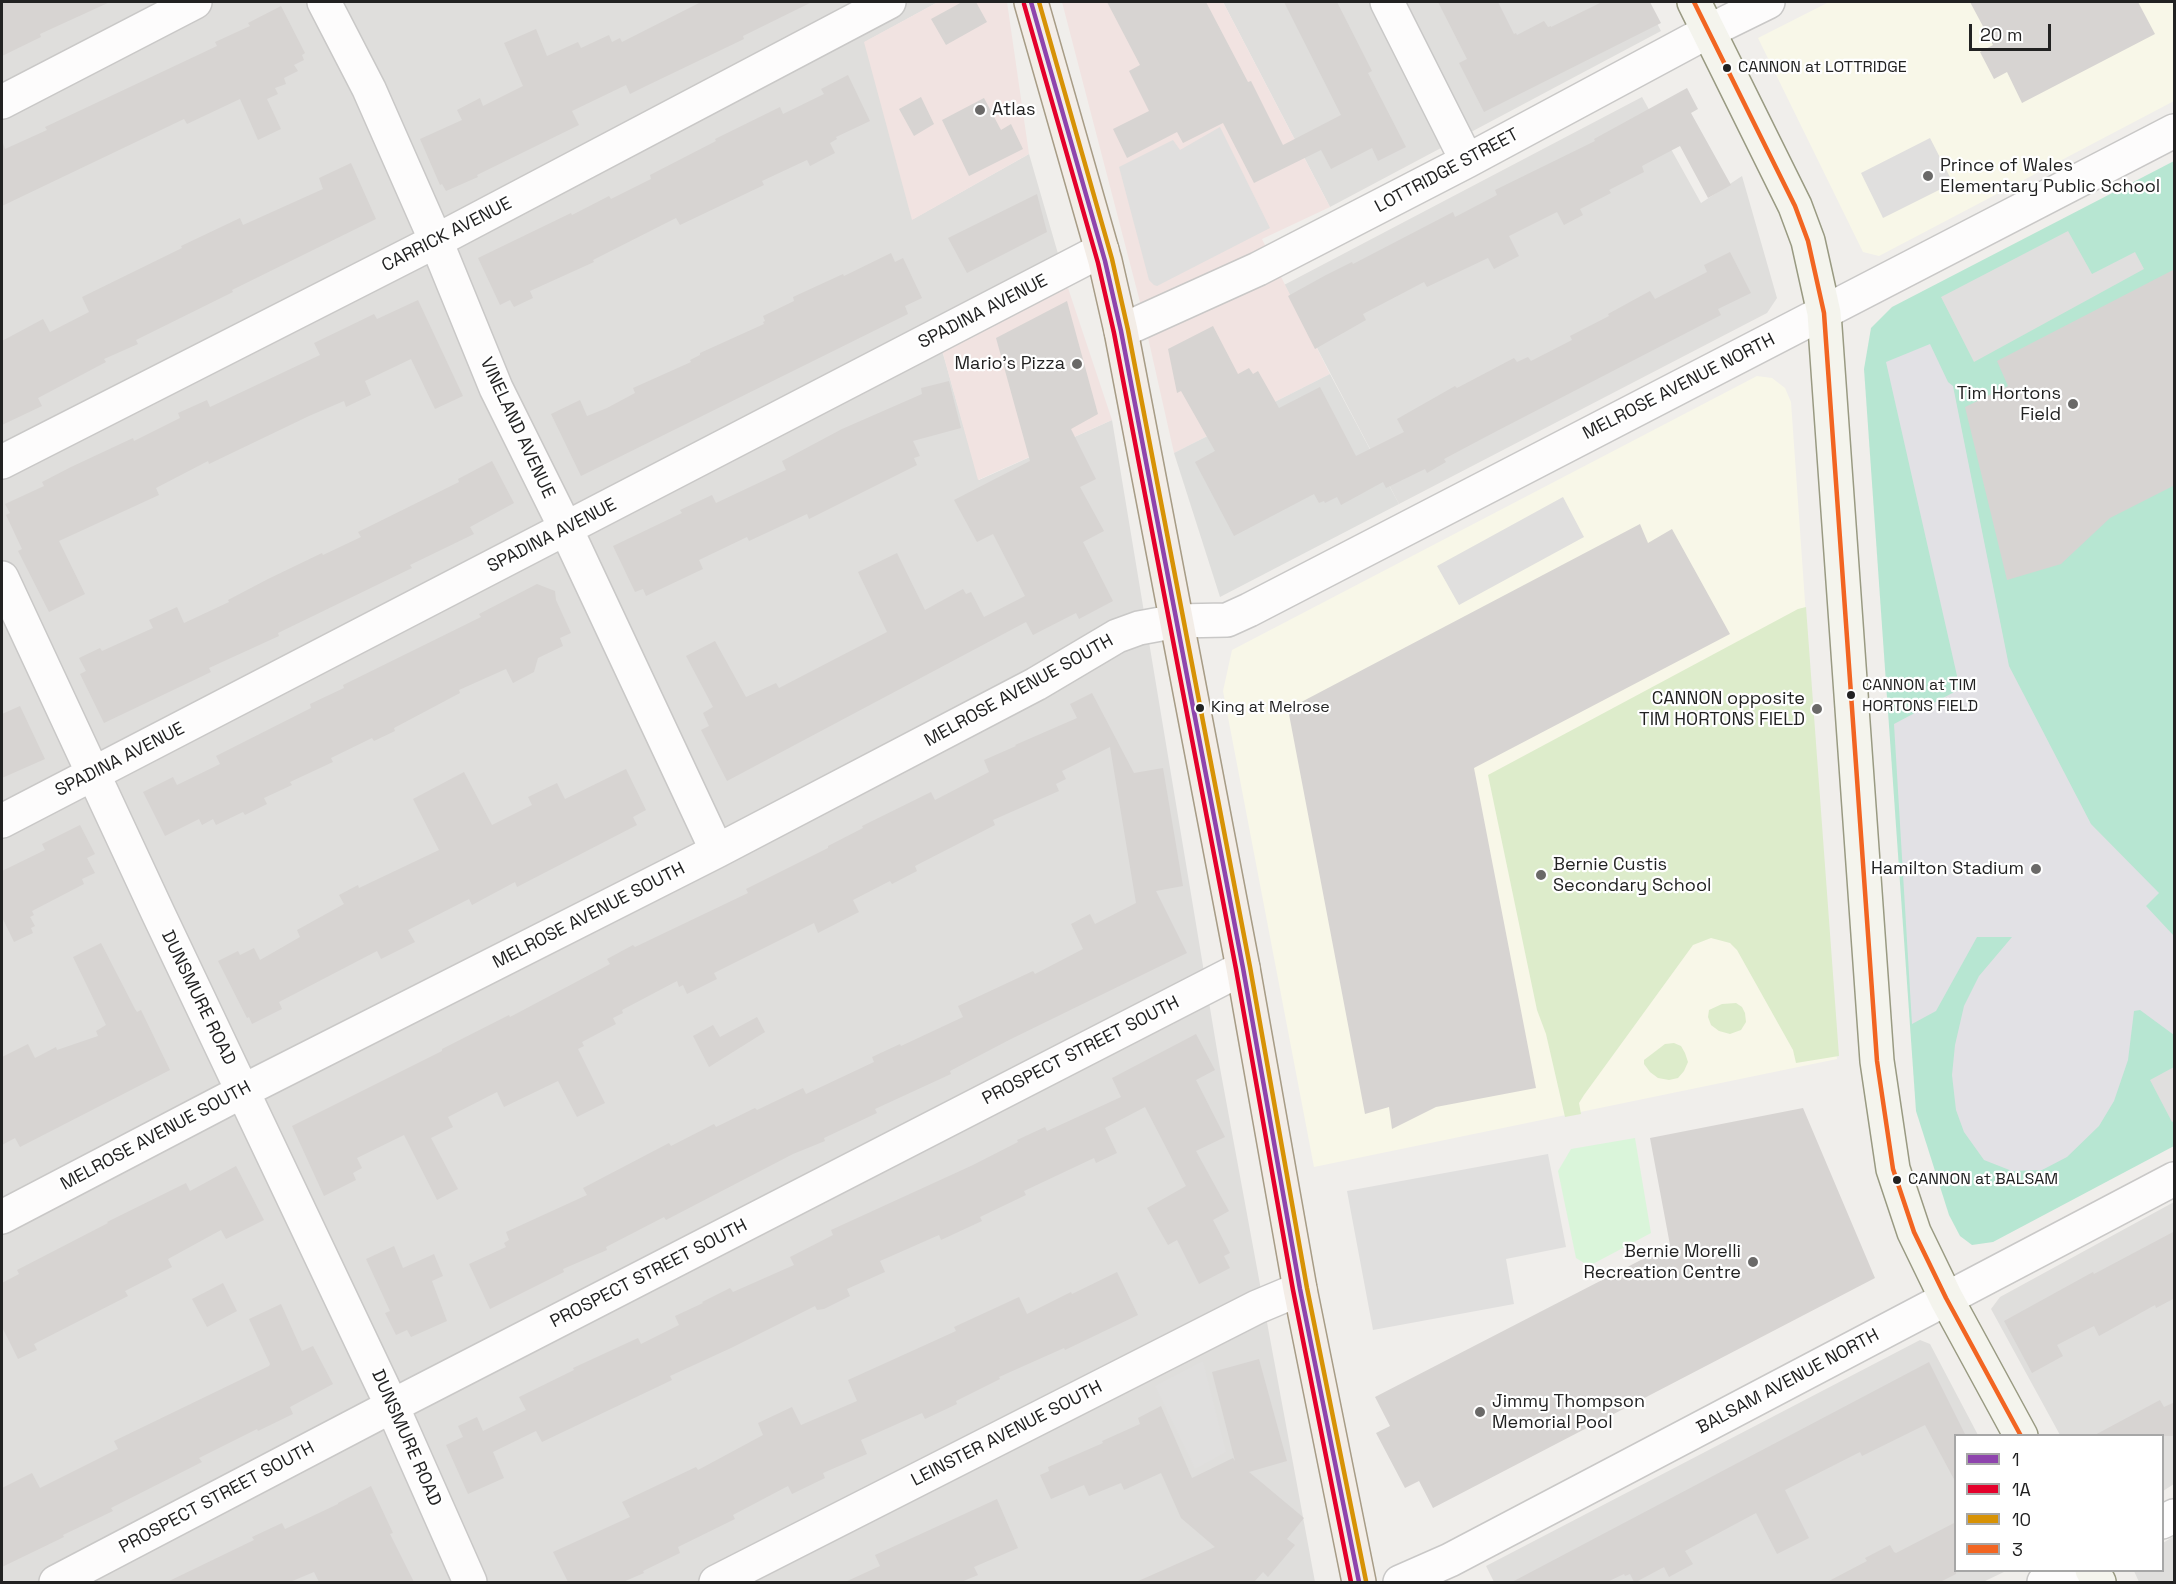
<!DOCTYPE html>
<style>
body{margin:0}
#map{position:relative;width:2176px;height:1584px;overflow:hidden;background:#f0eeeb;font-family:"Space Grotesk",sans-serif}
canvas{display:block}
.frame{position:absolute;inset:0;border:3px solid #222;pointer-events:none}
.legend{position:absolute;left:1954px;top:1434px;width:210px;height:138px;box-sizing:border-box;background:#fff;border:2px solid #a7a7a7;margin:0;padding:8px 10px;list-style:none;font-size:18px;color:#222}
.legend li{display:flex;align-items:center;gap:12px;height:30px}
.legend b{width:30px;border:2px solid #a7a7a7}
.scale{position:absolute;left:1969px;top:24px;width:82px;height:27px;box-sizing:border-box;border:3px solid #222;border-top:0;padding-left:8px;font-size:18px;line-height:21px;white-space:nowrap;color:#222;-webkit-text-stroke:4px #fff;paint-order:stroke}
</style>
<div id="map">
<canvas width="2176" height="1584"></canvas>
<div class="frame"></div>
<ul class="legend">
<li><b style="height:8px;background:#8e44ad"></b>1</li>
<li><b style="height:8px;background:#e4002b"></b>1A</li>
<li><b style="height:8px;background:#d79205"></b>10</li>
<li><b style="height:8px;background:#f26522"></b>3</li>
</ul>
<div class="scale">20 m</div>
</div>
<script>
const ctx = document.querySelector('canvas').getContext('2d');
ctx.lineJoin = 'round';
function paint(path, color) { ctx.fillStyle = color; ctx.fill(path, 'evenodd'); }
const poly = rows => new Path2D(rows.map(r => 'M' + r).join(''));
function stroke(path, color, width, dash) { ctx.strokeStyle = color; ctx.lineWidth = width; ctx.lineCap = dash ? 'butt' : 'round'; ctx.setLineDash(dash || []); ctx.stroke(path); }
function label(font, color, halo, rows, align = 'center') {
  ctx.font = font + ' "Space Grotesk",sans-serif'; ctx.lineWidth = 4.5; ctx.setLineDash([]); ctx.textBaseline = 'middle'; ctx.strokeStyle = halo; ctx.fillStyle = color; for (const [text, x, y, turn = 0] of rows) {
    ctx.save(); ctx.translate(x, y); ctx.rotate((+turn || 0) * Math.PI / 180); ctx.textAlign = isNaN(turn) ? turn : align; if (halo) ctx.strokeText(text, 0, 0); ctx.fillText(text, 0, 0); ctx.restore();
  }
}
paint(poly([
 [2,2,938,2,865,42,913,219,1029,154,1068,288,942,350,979,480,1112,420,1220,1068,1315,1582,2,1582],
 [1223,2,1646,2,1661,31,1330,207],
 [1642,97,1701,203,1742,176,1777,298,1767,313,1399,504,1284,285],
 [2174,1202,2174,1484,2163,1491,2162,1436,2060,1435,1991,1309,2000,1297],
 [1920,1340,1930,1344,1978,1435,1956,1436,1956,1570,2006,1571,1983,1582,1494,1582,1486,1566],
 [2174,1536,2174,1582,2139,1582,2134,1571,2162,1570,2163,1543]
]), '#dfdedc');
paint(poly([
 [938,2,1007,2,1029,154,912,220,864,42],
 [1062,2,1223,2,1330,207,1262,239,1330,374,1174,453,1140,302],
 [1068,288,1112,420,978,480,942,350]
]), '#f1e3e1');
paint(poly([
 [1829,2,2174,2,2174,101,1879,256,1863,252,1758,38],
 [1757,376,1772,378,1785,388,1791,402,1837,1059,1314,1167,1223,691,1232,650]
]), '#f8f7e8');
paint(poly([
 [1330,374,1399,504,1220,597,1174,453]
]), '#dededc');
paint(poly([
 [1806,607,1839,1056,1796,1063,1793,1050,1737,950,1730,943,1711,938,1693,945,1584,1095,1579,1103,1581,1114,1565,1117,1546,1034,1537,1010,1488,775,1798,609],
 [1736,1003,1742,1007,1745,1013,1746,1022,1741,1030,1730,1034,1719,1031,1711,1025,1708,1017,1709,1010,1722,1004],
 [1674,1043,1681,1046,1685,1053,1688,1062,1684,1071,1678,1078,1669,1080,1658,1078,1650,1072,1644,1064,1644,1060,1665,1044]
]), '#ddeccb');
paint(poly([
 [1635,1138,1651,1233,1589,1266,1576,1258,1558,1171,1571,1149]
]), '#daf5da');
paint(poly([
 [2174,161,2174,1146,1993,1242,1972,1245,1960,1236,1949,1215,1916,1111,1864,369,1871,328,1892,307]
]), '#b7e6d2');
paint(poly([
 [1220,127,1270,228,1157,286,1154,285,1149,280,1119,167,1173,140,1180,150],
 [1930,138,1953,183,1883,218,1861,173],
 [2068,231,2092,274,2135,252,2144,269,1974,362,1941,297],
 [1563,497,1584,537,1459,605,1437,566],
 [2174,1067,2174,1121,2172,1122,2150,1080],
 [1548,1154,1566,1247,1506,1259,1514,1304,1373,1330,1347,1191],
 [1203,1361,1226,1452,1195,1469,1155,1386]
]), '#e0dfde');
paint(poly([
 [1930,344,1948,382,1953,386,2009,666,2091,824,2159,893,2146,906,2174,936,2174,1035,2140,1010,2134,1011,2128,1060,2114,1101,2099,1126,2067,1157,2042,1170,2012,1171,1984,1160,1964,1132,1956,1110,1952,1075,1955,1045,1964,1006,1979,976,2012,937,1977,937,1936,1011,1912,1024,1894,724,1960,689,1886,362]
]), '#e2e1e5');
paint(poly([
 [2,2,110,2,40,34,41,37,2,56],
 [701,2,812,2,743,36,744,39,644,87,630,94,626,85,572,111,579,125,477,175,478,177,446,191,442,184,440,185,420,139,462,120,457,110,480,98,483,106,523,86,504,43,536,29,547,56,578,42,581,48,609,35,612,42,620,38,622,42],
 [962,2,976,2,987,22,946,45,931,19],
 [1107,2,1206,2,1248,82,1251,81,1283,145,1341,115,1284,2,1337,2,1372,71,1368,73,1406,147,1378,161,1372,148,1331,169,1321,150,1254,183,1223,123,1183,143,1177,132,1127,158,1113,129,1149,111,1129,71,1140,65],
 [1438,2,1498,2,1514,34,1516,33,1517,35,1544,21,1548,27,1551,26,1551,27,1602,2,1650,2,1661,23,1484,112,1459,63,1467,59],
 [1970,2,2138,2,2155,34,2022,103,2007,72,1994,79,1980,52,1993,45],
 [281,6,305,53,302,55,304,60,294,65,298,71,284,78,286,84,275,88,278,94,267,99,281,129,258,140,240,99,187,124,184,119,2,206,2,140,5,149,47,130,45,127,217,46,215,42,250,26,248,23],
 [848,75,870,121,836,137,837,139,830,143,835,153,810,166,807,160,762,181,764,185,680,225,676,218,593,260,594,262,530,291,533,298,514,307,510,300,500,305,478,258,571,213,572,215,609,196,611,199,651,179,650,175,716,141,715,139,780,107,783,114,824,94,821,89],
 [1687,88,1698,109,1691,113,1731,185,1708,198,1680,146,1642,166,1644,172,1609,190,1611,193,1580,209,1583,215,1564,225,1557,212,1509,236,1519,256,1494,269,1488,258,1427,287,1424,282,1363,314,1366,320,1315,349,1288,296,1326,275,1352,262,1353,264,1453,212,1455,217,1497,195,1495,190,1595,141,1594,139],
 [921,97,934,124,914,136,899,109],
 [984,98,1001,130,1011,124,1023,149,969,176,942,120],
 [351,163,376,219,232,290,233,292,136,340,138,344,104,359,106,362,38,398,42,406,2,425,2,341,43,319,50,332,89,312,82,297,182,248,181,246,240,218,243,225,323,189,319,178],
 [1037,194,1047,232,967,273,948,238],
 [1730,252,1751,293,1718,309,1721,315,1493,433,1444,459,1446,462,1427,473,1425,469,1386,488,1383,482,1341,505,1337,497,1325,503,1324,501,1319,503,1314,494,1234,536,1195,462,1215,451,1181,391,1177,393,1168,349,1213,326,1238,374,1249,368,1253,374,1258,371,1279,408,1320,387,1356,456,1404,432,1397,419,1455,386,1457,388,1514,358,1517,362,1528,357,1531,361,1572,340,1570,336,1609,316,1608,314,1650,291,1655,299,1707,272,1704,265],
 [891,253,895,262,903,258,922,298,905,306,908,314,581,476,551,414,580,400,587,416,607,408,635,393,633,388,691,362,690,360,700,355,700,353,764,324,763,322,765,321,763,316,794,301,793,297,843,274,844,276],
 [2175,269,2175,485,2110,518,2061,564,2007,580,1965,407,2008,386,1997,361],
 [418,300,463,396,435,409,411,359,365,381,371,395,346,407,344,401,309,416,209,464,208,461,156,488,159,495,59,541,85,594,49,612,18,551,22,549,6,515,10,513,5,504,44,486,42,482,71,467,133,438,134,441,180,418,178,413,207,400,210,407,320,355,314,343,374,314,377,319],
 [1067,301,1098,414,1071,429,1096,479,1080,487,1104,531,1083,542,1113,601,1079,619,1076,613,1033,635,1026,622,727,781,701,730,709,726,703,713,713,707,686,656,715,641,746,697,776,683,779,688,887,632,858,572,897,553,925,610,963,589,966,594,971,592,984,617,1025,596,993,534,977,542,954,500,1030,461,996,338],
 [949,381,961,428,913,441,920,456,914,458,917,465,809,519,807,514,749,541,747,537,699,560,703,569,646,596,643,589,635,592,613,546,682,513,680,510,712,495,716,503,786,470,782,461,842,429,922,394,921,388],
 [492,461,514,503,470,527,474,534,410,565,412,568,278,633,279,636,209,668,211,672,104,723,80,674,86,671,79,658,100,648,102,651,153,628,149,620,177,607,184,623,229,602,228,600,268,579,322,553,323,555,361,537,358,532,459,482,458,479],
 [1640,524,1648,543,1672,529,1730,634,1474,768,1536,1088,1436,1107,1392,1129,1389,1107,1365,1114,1288,709],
 [537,584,555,591,556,600,571,633,560,638,563,646,538,658,534,672,513,683,506,669,459,690,460,693,394,728,395,731,374,741,372,738,331,758,333,762,290,782,292,785,264,798,267,804,245,815,243,812,216,825,213,819,202,825,199,819,165,836,143,792,173,777,177,785,220,764,216,756,311,708,310,704,344,688,343,685,481,617,479,614],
 [1092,693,1134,773,1163,768,1183,886,1156,891,1187,953,1009,1040,950,1071,951,1074,875,1109,877,1113,824,1138,825,1141,793,1154,666,1220,664,1217,606,1247,607,1250,563,1269,564,1272,490,1309,469,1264,506,1247,504,1243,509,1240,506,1232,587,1195,583,1188,669,1143,671,1146,714,1124,716,1127,755,1108,757,1110,803,1088,806,1094,874,1062,872,1057,900,1044,901,1046,963,1017,958,1006,1033,971,1035,974,1083,949,1071,924,1090,914,1095,924,1136,903,1110,747,1062,771,1066,779,1056,784,1059,791,993,820,995,825,915,866,917,871,892,884,890,881,853,900,859,912,818,933,814,923,714,973,717,979,687,994,683,985,679,987,677,981,622,1010,623,1013,613,1018,616,1024,582,1042,584,1046,578,1049,605,1103,577,1117,558,1081,504,1107,497,1092,448,1117,453,1127,431,1138,458,1189,437,1200,404,1135,357,1158,362,1168,353,1173,356,1180,324,1196,292,1126,442,1051,442,1049,509,1015,510,1017,610,964,607,959,633,945,635,947,748,893,746,889,828,848,828,846,863,828,862,826,931,792,935,800,989,772,984,760,1016,746,1015,745,1077,718,1070,704],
 [20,706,45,759,2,778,2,714],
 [626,769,646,810,633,817,637,825,517,887,515,882,472,905,469,899,408,930,415,942,381,959,377,951,279,1002,282,1009,252,1024,249,1017,247,1018,218,961,238,951,240,955,254,948,260,960,300,937,297,930,344,904,339,895,358,885,359,888,439,850,413,799,464,772,492,825,532,805,528,797,557,783,565,799],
 [80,825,95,854,87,858,95,873,82,879,84,884,32,911,34,915,30,917,35,926,31,928,33,933,14,942,2,917,2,871,45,850,42,844],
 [101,943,135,1009,137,1012,141,1010,170,1070,20,1147,15,1138,2,1145,2,1057,28,1044,35,1058,56,1047,57,1050,98,1036,96,1031,106,1025,73,957],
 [757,1017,765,1032,709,1067,693,1036,713,1025,720,1037],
 [1196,1034,1215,1070,1196,1080,1225,1137,1196,1151,1229,1211,1213,1220,1230,1253,1224,1256,1230,1268,1199,1284,1177,1240,1168,1245,1147,1208,1186,1186,1145,1107,1105,1128,1117,1153,1096,1163,1094,1158,1024,1191,1026,1195,980,1217,982,1221,941,1240,939,1235,880,1261,885,1272,847,1289,850,1296,824,1309,817,1310,815,1306,731,1348,670,1376,672,1380,542,1442,536,1431,493,1452,504,1478,468,1494,446,1445,463,1437,458,1426,477,1417,483,1431,526,1410,519,1397,574,1370,573,1368,638,1338,641,1344,679,1325,675,1316,703,1303,702,1302,730,1288,733,1292,794,1265,790,1257,833,1235,831,1230,973,1165,1018,1142,1017,1140,1045,1127,1047,1131,1121,1097,1112,1078],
 [1803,1108,1875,1278,1433,1508,1419,1481,1405,1488,1376,1433,1390,1426,1375,1397,1670,1245,1650,1138],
 [236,1166,264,1220,226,1239,221,1230,168,1259,172,1267,125,1291,128,1296,34,1344,37,1350,18,1359,2,1327,2,1283,19,1274,17,1270,108,1223,107,1222,186,1183,190,1191],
 [2175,1231,2175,1298,2156,1308,2155,1305,2099,1336,2094,1326,2057,1345,2063,1356,2032,1373,2004,1321,2093,1272,2094,1274],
 [394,1246,403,1268,434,1254,443,1276,432,1281,447,1321,411,1337,407,1330,396,1335,385,1313,390,1311,366,1259],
 [1117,1272,1138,1315,1065,1350,1064,1348,999,1377,1000,1379,956,1401,957,1404,925,1419,922,1413,861,1440,867,1454,823,1473,825,1478,792,1494,788,1486,733,1515,735,1519,678,1547,680,1553,643,1571,644,1573,623,1582,568,1582,553,1552,630,1517,622,1502,696,1467,698,1470,763,1435,758,1423,792,1407,801,1425,857,1401,848,1380,956,1331,954,1327,1019,1297,1027,1314,1071,1292,1072,1294],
 [223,1283,237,1311,207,1327,192,1299],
 [281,1304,302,1351,313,1346,333,1384,290,1407,293,1414,258,1431,257,1429,199,1458,202,1462,111,1508,113,1511,63,1535,64,1537,2,1567,2,1488,32,1473,40,1488,118,1449,114,1441,269,1366,270,1364,249,1319],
 [1259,1359,1287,1461,1249,1472,1304,1518,1287,1539,1295,1545,1268,1577,1263,1572,1254,1582,1136,1582,1215,1547,1181,1518,1161,1473,1124,1490,1121,1483,1089,1496,1084,1485,1051,1499,1040,1475,1049,1471,1048,1467,1103,1443,1102,1441,1140,1424,1138,1418,1161,1406,1192,1478,1233,1458,1235,1461,1212,1372],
 [1929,1362,1966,1436,1956,1436,1956,1483,1925,1425,1862,1456,1860,1452,1785,1490,1809,1538,1777,1554,1756,1513,1685,1551,1693,1564,1669,1577,1664,1567,1636,1582,1634,1582,1630,1574,1625,1576,1624,1574,1607,1582,1512,1582],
 [2160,1400,2164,1407,2175,1402,2175,1436,2093,1436],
 [371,1486,393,1533,390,1534,414,1582,319,1582,314,1572,290,1582,167,1582,254,1540,252,1537,282,1523,285,1529,338,1504,338,1503],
 [997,1499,1018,1548,974,1567,978,1575,961,1582,845,1582,880,1566,875,1555],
 [1956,1522,1956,1574,1940,1582,1827,1582,1867,1561,1865,1558,1890,1545,1894,1552,1896,1553]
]), '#d7d4d2');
const minor = poly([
 [324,2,369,89,436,241,496,388,566,529,717,851],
 [1387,2,1467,161],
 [2,102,195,2],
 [1121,331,1258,269,1467,161,1709,31,1768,2],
 [2,462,436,241,889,2],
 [2,578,158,913,392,1406,470,1582],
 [2,821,1102,250],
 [2,1217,243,1091,717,851,1036,684,1117,636,1139,628,1177,621,1227,620,1249,610,2174,131],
 [2162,1522,2174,1516],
 [56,1582,392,1406,1243,968],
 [716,1582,1257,1307,1300,1289],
 [1400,1582,1450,1560,2174,1179],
 [2044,1582,2067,1570]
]);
const secondary = poly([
 [1694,2,1795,206,1808,241,1824,313,1877,1061,1893,1169,1914,1232,1946,1298,2021,1436],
 [2092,1570,2099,1582]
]);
const primary = poly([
 [1031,2,1105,261,1121,331,1243,968,1300,1289,1359,1582]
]);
stroke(minor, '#c9c8c7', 36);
stroke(secondary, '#999a82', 36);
stroke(primary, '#a79c86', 36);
stroke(minor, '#fdfcfc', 33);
stroke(secondary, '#f4f4ed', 33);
stroke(primary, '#f3ede7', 33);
stroke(poly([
 [1031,2,1105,261,1121,331,1243,968,1300,1289,1359,1582]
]), '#8e44ad', 4.5);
stroke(poly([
 [1024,4,1098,263,1114,333,1236,969,1293,1290,1351,1582]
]), '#e4002b', 4.5);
stroke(poly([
 [1039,2,1112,259,1128,330,1250,967,1307,1288,1366,1581]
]), '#d79205', 4.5);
stroke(poly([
 [1694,2,1795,206,1808,241,1824,313,1877,1061,1893,1169,1914,1232,1946,1298,2021,1436]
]), '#f26522', 4.5);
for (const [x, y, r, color] of [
 [1727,68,5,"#222"],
 [980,110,6,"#6a6968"],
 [1928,176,6,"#6a6968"],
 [1077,364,6,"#6a6968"],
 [2073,404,6,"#6a6968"],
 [1851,695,5,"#222"],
 [1200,708,5,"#222"],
 [1817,709,6,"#6a6968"],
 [2036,869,6,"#6a6968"],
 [1541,875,6,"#6a6968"],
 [1897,1180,5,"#222"],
 [1753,1262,6,"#6a6968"],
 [1480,1412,6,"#6a6968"]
]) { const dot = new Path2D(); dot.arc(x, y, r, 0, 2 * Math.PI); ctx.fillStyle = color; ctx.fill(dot); stroke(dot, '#fff', 2); }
label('16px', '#222', '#fff', [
 ["CANNON at LOTTRIDGE",1738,68],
 ["CANNON at TIM",1862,686],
 ["HORTONS FIELD",1862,707],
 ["King at Melrose",1211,708],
 ["CANNON at BALSAM",1908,1180]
], 'left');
label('18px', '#222', '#fff', [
 ["Atlas",992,110,"left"],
 ["Prince of Wales",1940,166,"left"],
 ["Elementary Public School",1940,187,"left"],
 ["Mario's Pizza",1065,364],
 ["Tim Hortons",2061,394],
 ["Field",2061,415],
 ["CANNON opposite",1805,699],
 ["TIM HORTONS FIELD",1805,720],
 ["Bernie Custis",1553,865,"left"],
 ["Secondary School",1553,886,"left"],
 ["Hamilton Stadium",2024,869],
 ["Bernie Morelli",1741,1252],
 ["Recreation Centre",1741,1273],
 ["Jimmy Thompson",1492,1402,"left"],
 ["Memorial Pool",1492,1423,"left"]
], 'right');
label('18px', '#222', '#fff', [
 ["LOTTRIDGE STREET",1447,171,-28],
 ["CARRICK AVENUE",447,235,-27],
 ["SPADINA AVENUE",983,312,-27],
 ["MELROSE AVENUE NORTH",1679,387,-27],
 ["VINELAND AVENUE",517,428,65],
 ["SPADINA AVENUE",552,536,-27],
 ["MELROSE AVENUE SOUTH",1019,691,-29],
 ["SPADINA AVENUE",120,760,-27],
 ["MELROSE AVENUE SOUTH",589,916,-27],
 ["DUNSMURE ROAD",198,998,64],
 ["PROSPECT STREET SOUTH",1081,1051,-27],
 ["MELROSE AVENUE SOUTH",156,1136,-28],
 ["PROSPECT STREET SOUTH",649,1274,-27],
 ["BALSAM AVENUE NORTH",1788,1382,-28],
 ["LEINSTER AVENUE SOUTH",1007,1434,-27],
 ["DUNSMURE ROAD",406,1438,66],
 ["PROSPECT STREET SOUTH",217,1498,-28]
]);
</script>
